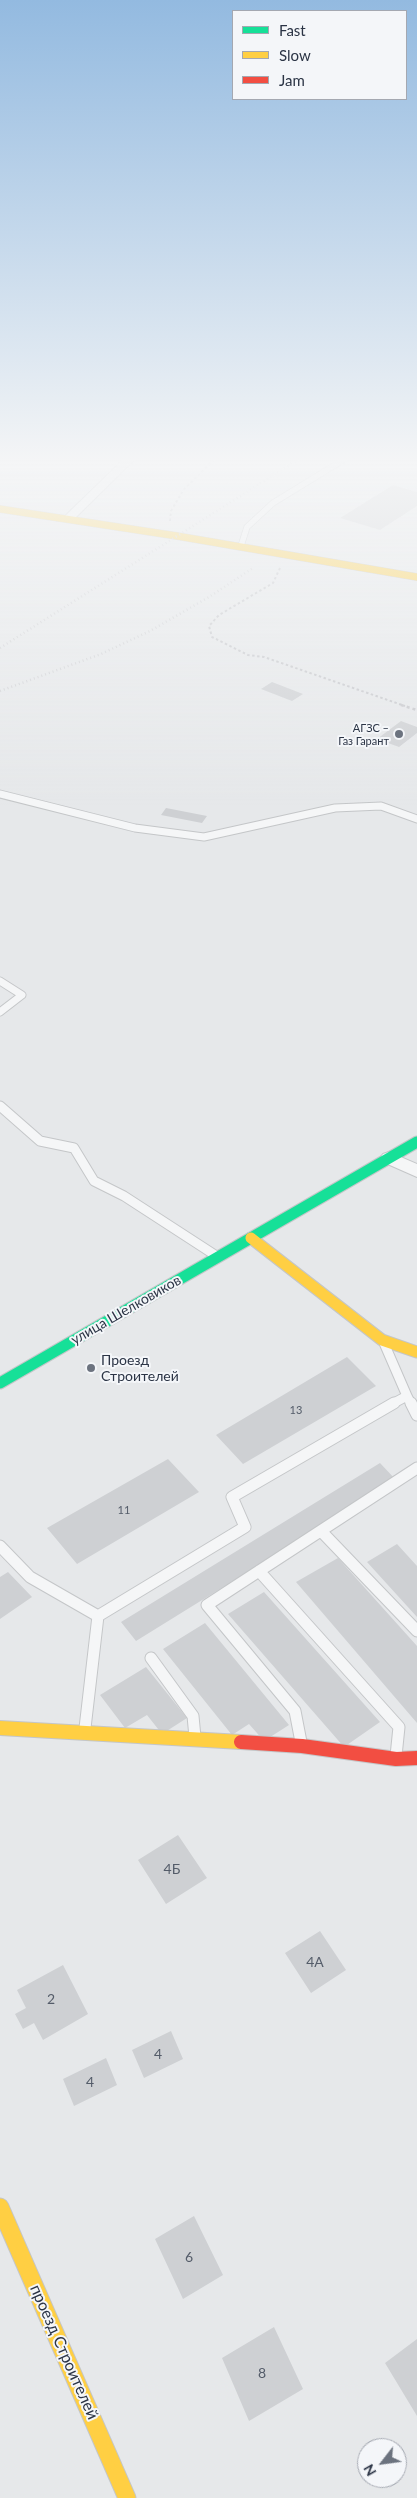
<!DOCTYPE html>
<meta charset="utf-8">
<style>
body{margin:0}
#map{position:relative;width:417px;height:2498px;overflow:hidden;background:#e6e8ea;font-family:Lato,sans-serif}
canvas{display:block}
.legend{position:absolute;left:232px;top:10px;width:175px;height:90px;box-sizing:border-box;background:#f4f6f9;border:1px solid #a4a8b1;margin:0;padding:6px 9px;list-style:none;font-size:15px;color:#2b3445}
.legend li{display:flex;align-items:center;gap:10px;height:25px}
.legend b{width:25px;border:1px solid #a4a8b1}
.north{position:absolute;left:357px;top:2438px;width:50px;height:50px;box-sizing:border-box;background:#f4f6f9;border:1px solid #a4a8b1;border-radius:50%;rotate:240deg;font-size:14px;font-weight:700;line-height:20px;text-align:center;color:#2b3445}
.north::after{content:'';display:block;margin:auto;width:18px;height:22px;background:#6c737f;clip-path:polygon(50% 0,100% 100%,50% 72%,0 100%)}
</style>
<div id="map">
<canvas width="417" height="2498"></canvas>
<ul class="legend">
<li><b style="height:6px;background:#16e098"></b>Fast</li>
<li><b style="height:6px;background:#ffcf43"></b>Slow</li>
<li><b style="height:6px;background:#f24e42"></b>Jam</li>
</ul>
<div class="north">N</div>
</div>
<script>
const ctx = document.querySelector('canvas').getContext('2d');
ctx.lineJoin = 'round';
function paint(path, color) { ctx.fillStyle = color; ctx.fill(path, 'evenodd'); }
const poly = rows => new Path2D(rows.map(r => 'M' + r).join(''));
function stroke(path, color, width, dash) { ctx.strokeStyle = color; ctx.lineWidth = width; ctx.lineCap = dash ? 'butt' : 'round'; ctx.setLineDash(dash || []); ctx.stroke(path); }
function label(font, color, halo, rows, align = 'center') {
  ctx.font = font + ' Lato,sans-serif'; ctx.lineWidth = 4; ctx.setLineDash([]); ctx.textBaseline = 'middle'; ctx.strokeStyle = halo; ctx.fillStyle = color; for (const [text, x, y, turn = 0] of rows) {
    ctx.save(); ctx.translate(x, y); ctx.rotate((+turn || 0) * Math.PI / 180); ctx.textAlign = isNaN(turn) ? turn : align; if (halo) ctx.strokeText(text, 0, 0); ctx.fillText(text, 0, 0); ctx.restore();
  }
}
paint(poly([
 [393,485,417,492,417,506,380,530,340,518],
 [272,682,303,694,292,701,261,689],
 [401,721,417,727,417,733,399,747,377,739],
 [166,808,207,816,202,823,161,815],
 [347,1357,376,1386,243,1464,216,1435],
 [168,1459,199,1492,77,1564,47,1528],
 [380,1463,396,1480,136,1641,121,1622],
 [397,1544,417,1566,417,1617,367,1562],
 [338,1558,417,1646,417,1723,296,1582],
 [8,1572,32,1597,0,1619,0,1577],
 [264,1592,380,1722,344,1747,228,1614],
 [205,1623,289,1725,264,1741,249,1724,232,1735,163,1649],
 [146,1667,187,1718,162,1734,147,1715,125,1728,100,1695],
 [178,1835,207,1878,166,1904,138,1860],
 [320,1931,346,1970,311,1993,285,1953],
 [63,1965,88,2014,43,2040,34,2023,23,2029,15,2014,26,2008,17,1990],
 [171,2031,183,2059,144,2078,132,2050],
 [106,2058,117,2085,74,2106,63,2079],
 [194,2216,223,2275,183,2299,155,2239],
 [274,2327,303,2389,249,2421,222,2358],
 [417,2339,417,2416,385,2363]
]), '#ced0d3');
const laneFar3 = poly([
 [241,546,247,527,273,503,348,457]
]);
const laneFar2 = poly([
 [0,794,135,828,204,837,335,808,381,806,417,819],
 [0,981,22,995,0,1012]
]);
const laneFar1 = poly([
 [0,1106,40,1141,74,1148,94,1181,124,1196,218,1257],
 [384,1343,407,1396,392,1404],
 [407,1396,411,1404]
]);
const lane = poly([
 [411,1403,417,1415],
 [321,1531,417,1631],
 [0,1546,30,1577,98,1616,85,1728],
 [259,1571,399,1727,396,1756],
 [98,1616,245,1527,232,1497,394,1403],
 [151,1658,193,1716,195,1737],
 [301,1742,295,1711,207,1605,417,1468]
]);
const street = poly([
 [126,457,137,457,72,521,64,521,64,517,126,457],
 [389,1152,417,1164,417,1177,383,1162,380,1158,383,1154,389,1152]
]);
const fast = poly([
 [0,1383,417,1142]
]);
const slowFar3 = poly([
 [0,509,177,536,417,577]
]);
const slowFar2 = poly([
 [251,1238,382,1340,417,1352]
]);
const slowFar1 = poly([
 [0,1728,241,1742]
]);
const slow = poly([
 [0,2207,127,2498]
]);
const jam = poly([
 [241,1742,302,1746,396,1759,417,1758]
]);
stroke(laneFar3, '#c4c6c8', 7);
stroke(laneFar2, '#c4c6c8', 9);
stroke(laneFar1, '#c4c6c8', 11);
stroke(lane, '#c4c6c8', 13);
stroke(street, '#c4c6c8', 2);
stroke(fast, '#c4c6c8', 13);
stroke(slowFar3, '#c4c6c8', 8);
stroke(slowFar2, '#c4c6c8', 13);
stroke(slowFar1, '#c4c6c8', 16);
stroke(slow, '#c4c6c8', 19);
stroke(jam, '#c4c6c8', 16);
stroke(poly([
 [170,521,171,511,184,489,217,457],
 [280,568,273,583,219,615,209,626,212,637,248,655,264,657,405,706]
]), '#c5c6ca', 2, [2.5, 2.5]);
stroke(poly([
 [401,705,417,710]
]), '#c5c6ca', 2.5, [3, 3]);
stroke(laneFar3, '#f5f6f7', 5.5);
stroke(laneFar2, '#f5f6f7', 7);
stroke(laneFar1, '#f5f6f7', 9);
stroke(lane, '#f5f6f7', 11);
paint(street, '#f5f6f7');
stroke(fast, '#16e098', 11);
stroke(slowFar3, '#ffcf43', 7);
stroke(slowFar2, '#ffcf43', 11);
stroke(slowFar1, '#ffcf43', 14);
stroke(slow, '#ffcf43', 17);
stroke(jam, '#f24e42', 14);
stroke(poly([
 [0,648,302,457],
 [0,691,101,654,150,631,209,597,253,568]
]), '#cecfd2', 2.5, [1, 3]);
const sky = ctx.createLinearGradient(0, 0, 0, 807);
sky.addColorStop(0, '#93bae0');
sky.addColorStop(0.57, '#f4f5f6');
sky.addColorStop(1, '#f4f5f600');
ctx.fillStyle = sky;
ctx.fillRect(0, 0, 417, 807);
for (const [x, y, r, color] of [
 [399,734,5,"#6c737f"],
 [91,1368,5,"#6c737f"]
]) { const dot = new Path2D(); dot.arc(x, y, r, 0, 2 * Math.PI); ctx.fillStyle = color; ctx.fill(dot); stroke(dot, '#f4f6f9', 2); }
label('11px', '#2b3445', '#f4f6f9', [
 ["АГЗС –",389,728],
 ["Газ Гарант",389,741]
], 'right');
label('11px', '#545c69', null, [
 ["13",296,1410],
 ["11",124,1510]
]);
label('14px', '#2b3445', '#f4f6f9', [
 ["улица Шелковиков",126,1310,-30]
]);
label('14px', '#2b3445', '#f4f6f9', [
 ["Проезд",101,1360],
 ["Строителей",101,1376]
], 'left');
label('14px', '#545c69', null, [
 ["4Б",172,1869],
 ["4А",315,1962],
 ["2",51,1999],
 ["4",158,2054],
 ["4",90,2082],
 ["6",189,2257],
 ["8",262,2373]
]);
label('16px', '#2b3445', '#f4f6f9', [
 ["проезд Строителей",64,2352,66]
]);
</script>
